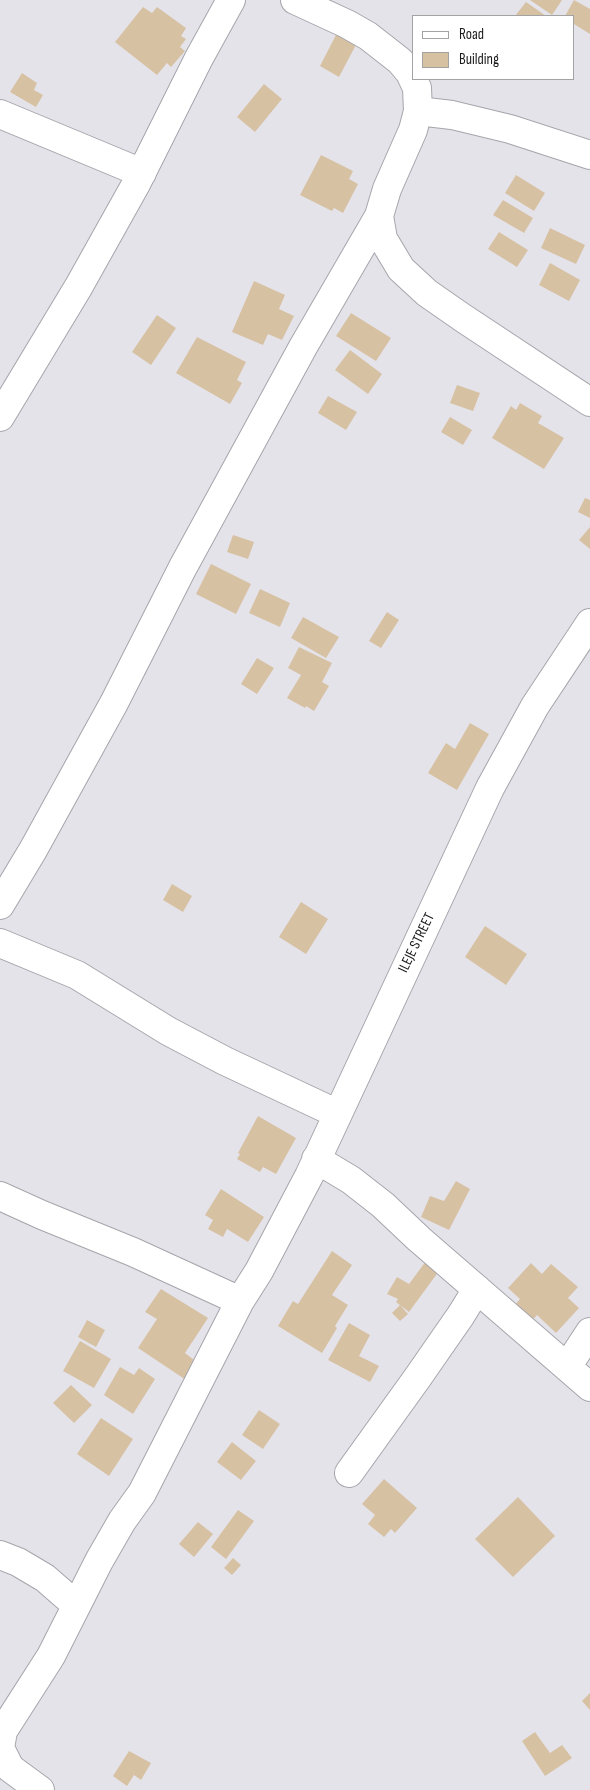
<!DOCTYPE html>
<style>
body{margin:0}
#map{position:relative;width:590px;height:1790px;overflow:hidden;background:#e5e3ea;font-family:"Sofia Sans Condensed",sans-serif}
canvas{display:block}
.legend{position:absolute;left:412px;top:15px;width:162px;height:65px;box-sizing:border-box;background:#fff;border:1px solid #a3a3a4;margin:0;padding:6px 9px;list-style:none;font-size:15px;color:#1a1a1c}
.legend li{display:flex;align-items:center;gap:10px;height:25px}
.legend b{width:25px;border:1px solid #a3a3a4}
</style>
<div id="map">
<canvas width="590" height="1790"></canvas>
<ul class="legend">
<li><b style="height:6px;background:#fff"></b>Road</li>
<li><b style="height:14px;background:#d7c1a3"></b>Building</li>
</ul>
</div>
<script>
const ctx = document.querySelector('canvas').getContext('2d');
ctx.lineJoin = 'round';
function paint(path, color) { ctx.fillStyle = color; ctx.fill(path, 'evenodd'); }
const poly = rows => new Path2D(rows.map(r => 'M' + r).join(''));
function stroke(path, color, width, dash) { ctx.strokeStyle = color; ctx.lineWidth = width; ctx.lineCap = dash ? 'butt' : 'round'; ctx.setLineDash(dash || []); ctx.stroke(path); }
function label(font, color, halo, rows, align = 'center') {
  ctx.font = font + ' "Sofia Sans Condensed",sans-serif'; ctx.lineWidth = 4; ctx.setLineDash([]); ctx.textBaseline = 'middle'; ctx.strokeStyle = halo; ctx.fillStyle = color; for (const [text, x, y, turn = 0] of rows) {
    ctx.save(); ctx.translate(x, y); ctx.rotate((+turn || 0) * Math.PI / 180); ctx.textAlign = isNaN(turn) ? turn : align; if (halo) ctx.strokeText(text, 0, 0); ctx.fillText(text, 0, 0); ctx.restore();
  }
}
paint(poly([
 [530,0,562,0,552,15],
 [574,0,590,9,590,34,574,24,574,16,565,16],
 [526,2,546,16,515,16],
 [143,7,152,13,157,7,186,28,181,36,186,39,180,47,185,51,171,67,167,63,157,75,115,42],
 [339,29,359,39,339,77,320,66],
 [22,73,37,83,34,90,43,95,36,107,10,92],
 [264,84,282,99,255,132,237,117],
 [321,155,353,171,349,179,358,184,343,213,334,208,332,211,300,195],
 [516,175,545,193,534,211,505,193],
 [503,200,533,218,524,233,493,215],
 [550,228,585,245,576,264,541,248],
 [499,232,528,250,517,267,488,249],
 [550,263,580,280,569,301,539,285],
 [254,281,285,295,279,309,294,316,282,340,268,334,263,345,232,332],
 [351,313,391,338,376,361,336,336],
 [157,315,176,328,151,365,132,352],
 [197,337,246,362,237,380,242,383,230,404,176,373],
 [350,350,382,374,368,394,335,370],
 [457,385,480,393,473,411,450,403],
 [328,396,357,412,346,430,318,413],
 [520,403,542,416,538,423,564,438,544,469,492,438,511,406,516,410],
 [450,417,472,430,463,445,441,432],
 [585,498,590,500,590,518,578,512],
 [590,527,590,549,579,540],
 [233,535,254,542,248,559,227,552],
 [211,564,251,584,236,614,196,594],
 [260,589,290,603,280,627,249,613],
 [387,612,399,620,381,648,369,641],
 [303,617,339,637,326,658,291,638],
 [299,647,332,663,322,682,329,686,314,711,306,706,305,708,287,698,301,675,288,668],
 [257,658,274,668,257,694,241,684],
 [470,723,489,734,457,790,428,773,446,743,455,749],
 [172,884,192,896,183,912,163,900],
 [301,902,328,919,306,954,279,937],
 [485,926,527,954,506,985,465,957],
 [258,1116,296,1138,276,1174,263,1167,260,1172,237,1159,240,1154,238,1153],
 [456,1181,470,1189,449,1230,421,1217,430,1196,444,1201],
 [221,1189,264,1217,248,1242,227,1229,223,1237,208,1229,213,1220,205,1215],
 [332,1251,352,1265,332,1295,348,1305,335,1326,337,1328,322,1353,278,1326,293,1301,298,1304],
 [426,1261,439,1271,409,1312,396,1302,398,1299,387,1294,397,1277,409,1284],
 [531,1263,542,1274,551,1264,578,1287,568,1298,579,1308,556,1333,537,1315,531,1322,514,1306,520,1299,508,1288],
 [161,1289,208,1318,185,1353,198,1363,186,1380,138,1348,157,1319,145,1312],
 [400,1305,408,1314,400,1321,392,1313],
 [87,1320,105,1330,96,1347,78,1337],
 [349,1323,370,1335,359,1356,379,1366,370,1382,328,1360],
 [80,1341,111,1359,94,1388,63,1371],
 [120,1367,134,1375,139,1368,155,1379,133,1414,104,1395],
 [71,1385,92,1405,74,1423,53,1403],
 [259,1410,280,1424,263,1449,242,1435],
 [101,1418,133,1439,109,1476,77,1454],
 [232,1442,256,1461,241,1480,217,1462],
 [384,1479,417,1508,395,1533,391,1529,384,1537,368,1524,375,1515,362,1504],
 [518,1497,555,1536,513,1577,475,1539],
 [238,1510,254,1521,226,1559,211,1547],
 [198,1522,213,1534,194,1557,179,1544],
 [233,1558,241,1565,232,1575,224,1568],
 [590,1693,590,1710,582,1701],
 [535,1732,550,1753,562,1745,572,1758,545,1776,522,1741],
 [129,1751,151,1763,141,1780,134,1775,127,1786,113,1776]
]), '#d7c1a3');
const minor = poly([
 [295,0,347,24,368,36,400,61,410,73,417,88,418,111,413,130,387,189,379,216,383,239,401,269,427,293,463,318,590,402],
 [418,111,452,115,510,129,590,155],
 [0,114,142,173],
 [0,417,79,286,136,184,199,58,231,0],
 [0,905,33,850,114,703,183,567,303,347,379,216],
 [0,943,77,975,168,1031,225,1061,338,1114],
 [316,1159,351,1180,383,1205,419,1239,590,1387],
 [0,1196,42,1215,133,1252,240,1301],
 [567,1367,590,1332],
 [349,1473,418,1377,461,1315,477,1289],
 [0,1555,18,1562,45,1578,76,1605],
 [40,1790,10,1768,0,1748,3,1731,51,1656,99,1561,122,1521,142,1493,240,1301,259,1271,309,1176,490,788,535,706,590,623]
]);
stroke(minor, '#a6a5ab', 30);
stroke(minor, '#fff', 28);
label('15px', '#1a1a1c', '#fff', [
 ["ILEJE STREET",417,943,-64]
]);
</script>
